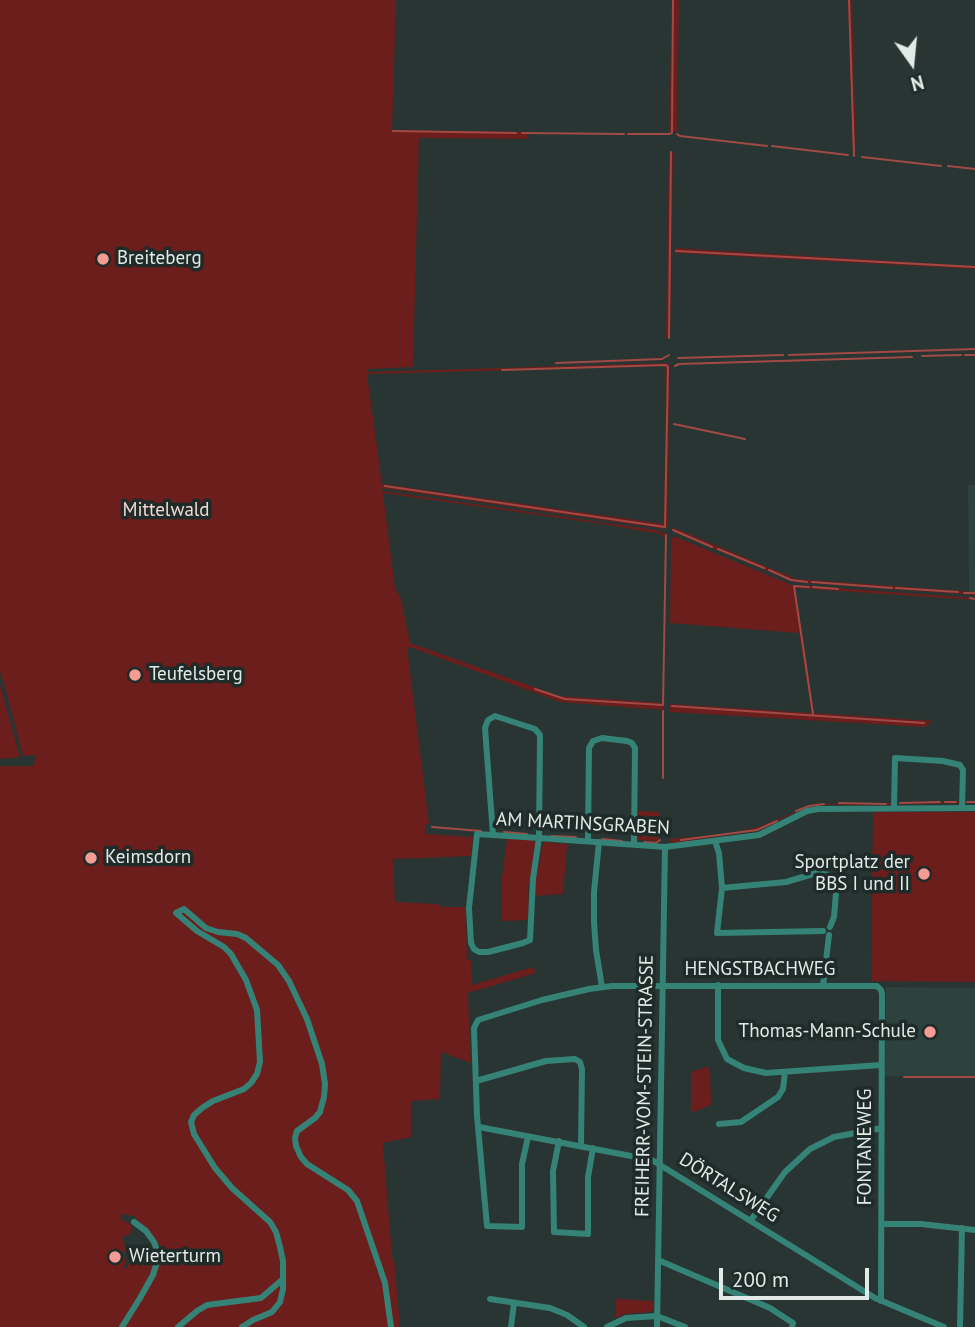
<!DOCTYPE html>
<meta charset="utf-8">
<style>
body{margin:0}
#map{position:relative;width:975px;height:1327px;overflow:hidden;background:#283532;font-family:"PT Sans",sans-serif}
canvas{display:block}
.north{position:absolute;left:877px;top:28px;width:70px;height:70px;-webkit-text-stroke:5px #1e2b28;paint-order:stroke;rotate:165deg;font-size:19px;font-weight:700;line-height:28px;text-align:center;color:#e2eae8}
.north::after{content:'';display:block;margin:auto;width:24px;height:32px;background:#e2eae8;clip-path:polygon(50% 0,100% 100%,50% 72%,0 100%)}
.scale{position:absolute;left:719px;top:1268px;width:150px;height:32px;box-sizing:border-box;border:4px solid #e2eae8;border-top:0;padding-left:9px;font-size:21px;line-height:24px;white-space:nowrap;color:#e2eae8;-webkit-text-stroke:5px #1e2b28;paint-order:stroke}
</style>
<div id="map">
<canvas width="975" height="1327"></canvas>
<div class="north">N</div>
<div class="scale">200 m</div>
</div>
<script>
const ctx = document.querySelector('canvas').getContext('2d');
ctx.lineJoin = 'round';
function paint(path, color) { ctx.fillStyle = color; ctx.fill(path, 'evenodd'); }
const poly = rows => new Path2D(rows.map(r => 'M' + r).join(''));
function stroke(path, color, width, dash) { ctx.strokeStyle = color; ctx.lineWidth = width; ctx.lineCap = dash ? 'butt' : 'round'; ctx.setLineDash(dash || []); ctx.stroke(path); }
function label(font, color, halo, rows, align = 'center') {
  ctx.font = font + ' "PT Sans",sans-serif'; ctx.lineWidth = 7; ctx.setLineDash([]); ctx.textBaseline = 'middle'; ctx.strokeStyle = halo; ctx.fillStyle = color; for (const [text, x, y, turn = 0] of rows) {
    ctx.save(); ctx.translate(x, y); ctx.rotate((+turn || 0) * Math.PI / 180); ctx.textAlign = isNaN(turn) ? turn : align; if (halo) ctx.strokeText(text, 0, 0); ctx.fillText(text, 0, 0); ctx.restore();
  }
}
paint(poly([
 [968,485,975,485,975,592,969,592],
 [886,987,975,988,975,1076,885,1076]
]), '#2d413d');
paint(poly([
 [0,0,396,0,392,130,528,132,528,139,419,138,413,367,367,369,367,372,668,363,669,366,668,526,665,529,382,488,383,491,655,530,665,533,665,538,661,534,602,524,383,493,395,588,401,599,410,643,559,696,663,703,663,710,560,702,413,648,407,647,429,824,425,825,426,834,473,837,471,856,393,859,395,902,439,904,440,907,466,907,467,960,471,960,472,985,532,967,536,973,468,993,471,1063,441,1052,440,1099,411,1101,411,1137,383,1143,392,1258,394,1258,400,1327,0,1327,0,766,34,766,35,755,23,756,5,687,0,672],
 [666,366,664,524,382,484,367,374],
 [122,1214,135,1216,137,1220,164,1250,165,1258,157,1268,142,1257,137,1260,137,1261,128,1264,126,1269,123,1268,126,1262,124,1256,121,1257,120,1253,126,1251,122,1237,130,1235,132,1225,120,1219],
 [672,0,679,0,677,131,669,133],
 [848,0,852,0,856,154,853,153],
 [669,152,673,152,670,338,666,338],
 [675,248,975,266,975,269,675,253],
 [672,527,796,579,975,592,975,595,794,582,674,532],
 [673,537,676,537,792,585,975,598,975,600,795,588,814,713,933,721,925,727,670,712,670,704,812,713,799,633,670,623,671,540],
 [0,685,1,688,20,757,0,759],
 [975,802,975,803,817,805,805,808,758,830,674,843,670,841,669,839,726,834,759,827,813,804],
 [638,811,660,812,659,838,657,841,638,840,637,837],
 [873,812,975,812,975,982,871,981],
 [507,839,532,840,536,843,530,884,528,885,529,920,502,921,501,884],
 [544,842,567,844,563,894,535,896,535,884,542,847],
 [706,1067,710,1068,711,1105,691,1113,691,1072],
 [616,1299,654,1301,654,1309,650,1312,625,1314,616,1318]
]), '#6b1e1c');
stroke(poly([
 [849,0,854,156],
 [393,131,516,133],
 [522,133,624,134],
 [628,134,669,134,672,133,673,0],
 [677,134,680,136,767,146],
 [772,146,848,155],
 [862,157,941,166],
 [948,166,975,169],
 [676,251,975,267],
 [669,338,671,152],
 [789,355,975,349],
 [965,355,975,355],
 [922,356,961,355],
 [678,358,783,355],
 [556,363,662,359,669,355],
 [675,366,679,364,912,357],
 [674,424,745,439],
 [385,486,665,527,668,367,666,365,502,370],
 [673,530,712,547],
 [718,549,764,568],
 [769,570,791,580,807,582],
 [812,582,892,588],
 [809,587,794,586,813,714],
 [813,587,838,589],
 [896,588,958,592],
 [964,593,975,593],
 [970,598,975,599],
 [535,689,565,699,663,705,666,535],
 [672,706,924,723],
 [663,778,663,711],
 [945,802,956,802],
 [967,802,975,802],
 [839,803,886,804],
 [900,803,940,802],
 [796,811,809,806,824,804],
 [432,827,481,831],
 [504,832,527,834],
 [551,836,576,837],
 [602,839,622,841],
 [681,840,757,830,777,821],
 [644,842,656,843,660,840],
 [904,1077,975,1077]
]), '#a14a45', 2);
stroke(poly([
 [894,808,895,758,943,761,960,765,963,770,962,808],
 [493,835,485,728,488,720,495,716,535,729,540,735,539,838,533,879,530,940,523,943,488,952,479,952,474,949,471,943,469,908,477,834,493,835,539,838,665,847,759,835,807,811,818,809,975,808],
 [588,841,589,748,593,741,602,738,627,741,632,743,635,748,634,844],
 [715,841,719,853,722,888,717,933,823,931],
 [599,842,594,892,594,922,596,950,602,987],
 [722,888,786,882,823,871,831,877,836,893,834,917,830,927],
 [718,985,718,1040,727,1059,744,1068,766,1073,881,1065],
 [823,986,829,935],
 [476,1081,546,1061,575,1059,580,1062,582,1069,581,1146],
 [719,1124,741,1122,778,1097,783,1089,785,1072],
 [479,1127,652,1160,875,1298,944,1327],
 [528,1137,522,1164,522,1227,487,1226,477,1116,474,1028,478,1020,542,1000,589,989,612,986,877,986,881,990,882,994,881,1301],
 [559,1141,553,1171,554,1232,588,1234,588,1177,593,1148],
 [751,1220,785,1172,810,1149,834,1137,882,1128],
 [882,1224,921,1224,975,1230],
 [658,1260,770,1308,793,1323,792,1327],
 [490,1299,550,1308,567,1315,584,1327],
 [122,1327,140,1298,153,1275,157,1262,157,1250,154,1242,146,1231,134,1222],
 [178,1327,197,1311,207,1305,261,1298,283,1279],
 [242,1327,253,1320,272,1312,280,1302,283,1289,283,1261,280,1247,276,1232,270,1222,232,1188,215,1168,194,1134,191,1122,194,1115,202,1108,213,1101,244,1089,251,1083,257,1074,260,1062,257,1010,246,980,231,954,224,947,197,931,176,913,184,909,206,928,218,932,237,934,246,938,278,965,289,981,307,1019,322,1064,325,1084,324,1097,320,1112,315,1118,297,1131,295,1138,296,1146,301,1157,307,1164,348,1190,357,1201,385,1283,391,1327],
 [511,1327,514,1303],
 [607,1327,626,1318,657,1316,685,1327],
 [657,1327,665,847],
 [960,1327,962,1228]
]), '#358376', 6);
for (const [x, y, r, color] of [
 [103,259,7,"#f59c94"],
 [135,675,7,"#f59c94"],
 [91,858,7,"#f59c94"],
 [924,874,7,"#f59c94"],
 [930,1032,7,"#f59c94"],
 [115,1257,7,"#f59c94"]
]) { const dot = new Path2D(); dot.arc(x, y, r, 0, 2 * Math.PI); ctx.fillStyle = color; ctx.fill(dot); stroke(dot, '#1e2b28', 2.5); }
label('19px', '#e2eae8', '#1e2b28', [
 ["Breiteberg",117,259],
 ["Teufelsberg",149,675],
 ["Keimsdorn",105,858],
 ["Sportplatz der",910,863,"right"],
 ["BBS I und II",910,885,"right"],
 ["Thomas-Mann-Schule",916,1032,"right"],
 ["Wieterturm",129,1257]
], 'left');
label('19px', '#f2d8d5', '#1e2b28', [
 ["Mittelwald",166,511]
]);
label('19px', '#e2eae8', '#1e2b28', [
 ["AM MARTINSGRABEN",583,824,3],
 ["HENGSTBACHWEG",760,970],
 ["FREIHERR-VOM-STEIN-STRASSE",645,1086,-89],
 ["FONTANEWEG",866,1147,-90],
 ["DÖRTALSWEG",729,1188,32]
]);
</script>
